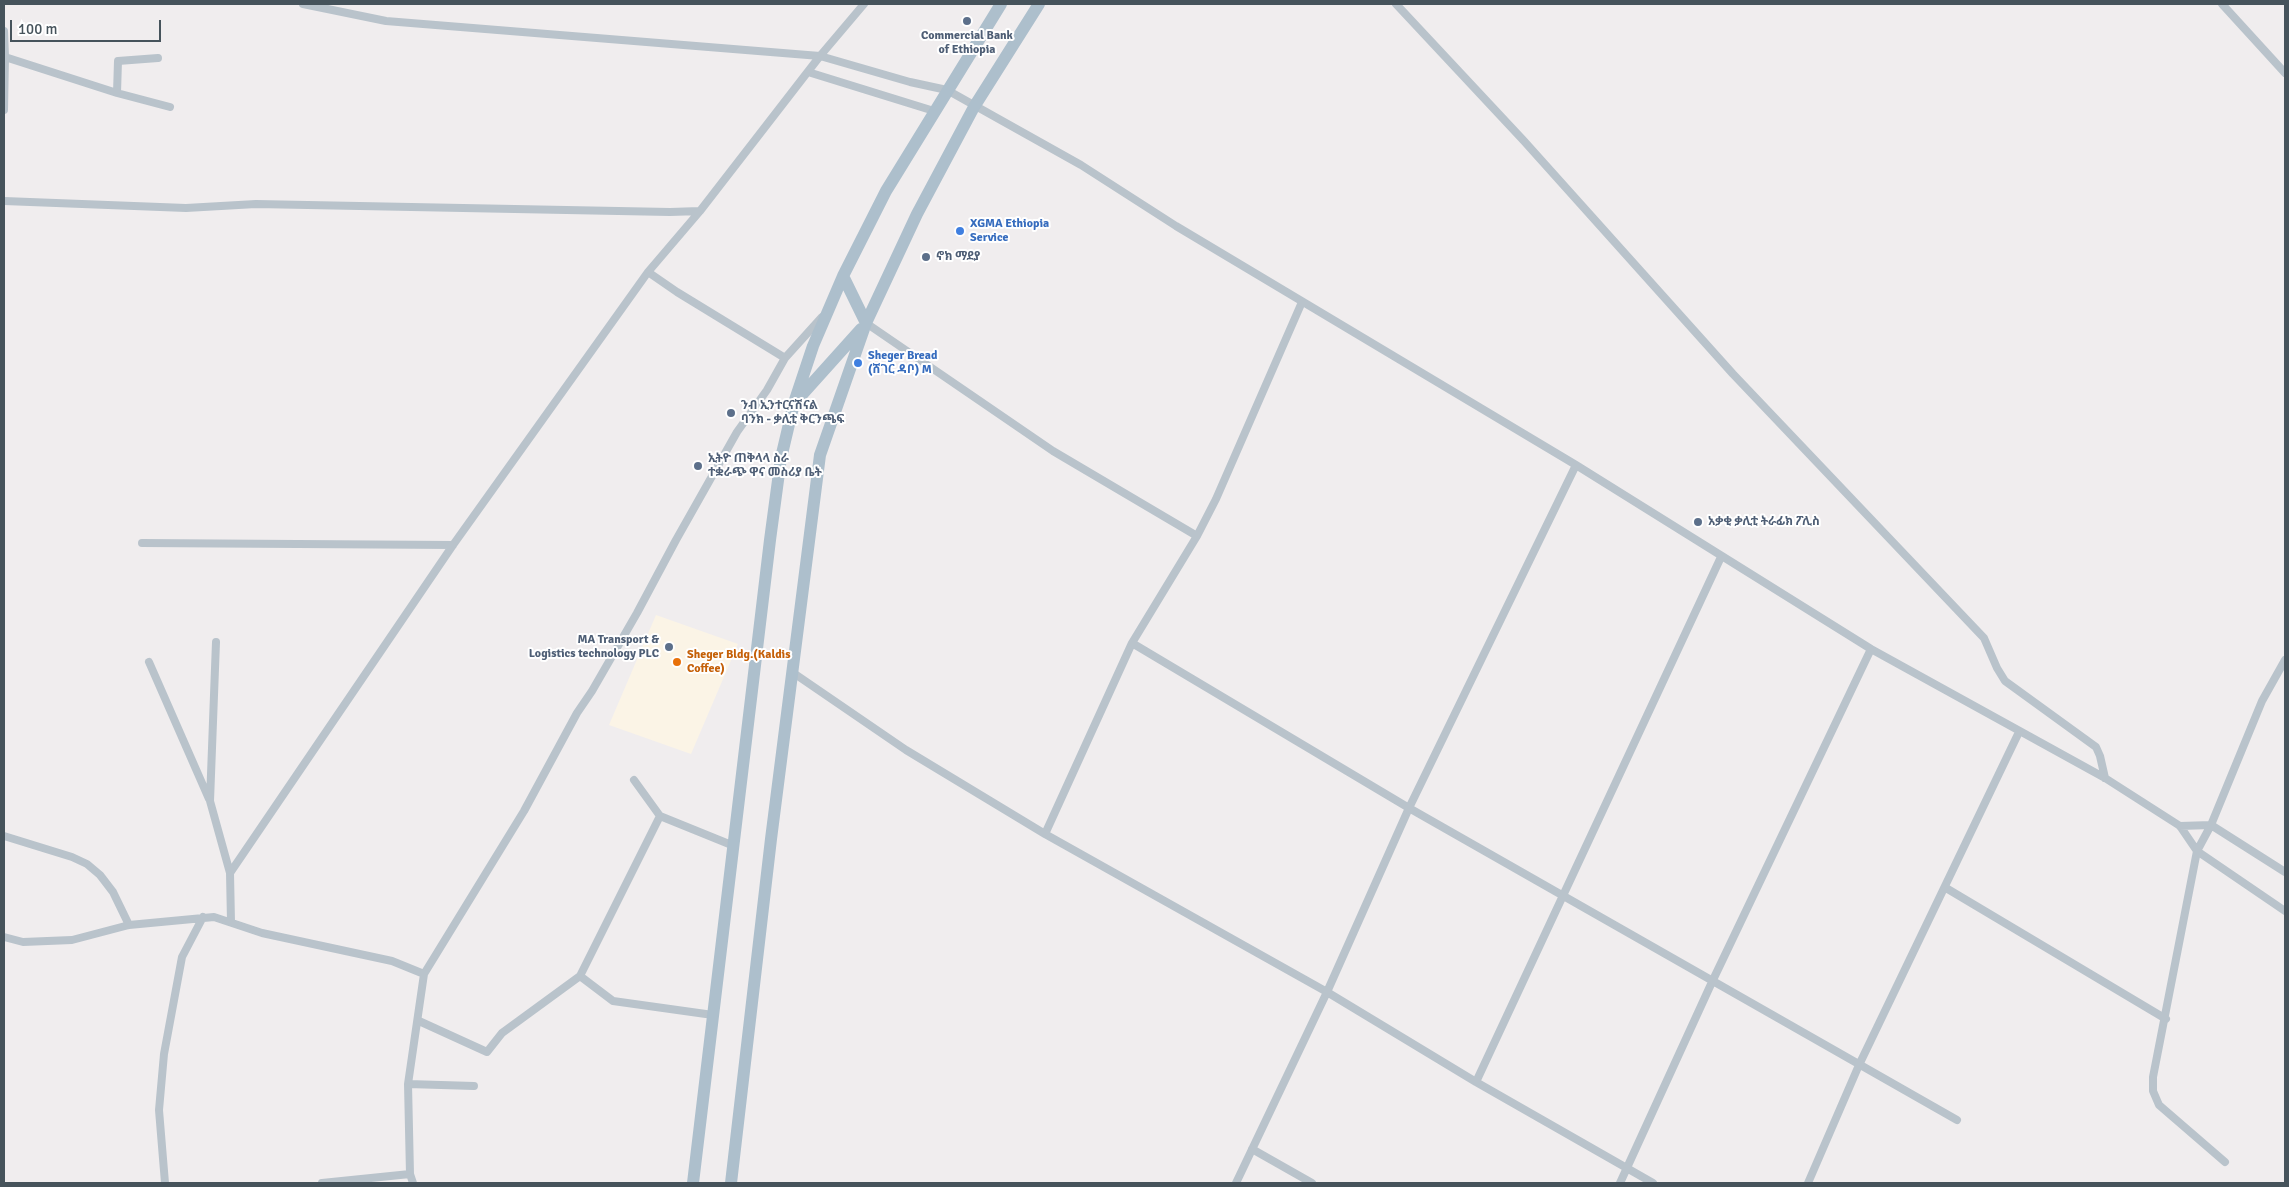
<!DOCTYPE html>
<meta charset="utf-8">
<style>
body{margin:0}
#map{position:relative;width:2289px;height:1187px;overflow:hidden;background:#f0edee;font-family:Signika,sans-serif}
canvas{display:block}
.frame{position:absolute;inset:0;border:5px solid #46535b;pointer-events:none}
.scale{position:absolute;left:10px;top:20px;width:151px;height:22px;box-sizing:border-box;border:2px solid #46535b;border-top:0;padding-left:6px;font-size:15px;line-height:18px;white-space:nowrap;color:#46535b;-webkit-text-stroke:4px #fff;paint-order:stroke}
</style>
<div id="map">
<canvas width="2289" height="1187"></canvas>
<div class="frame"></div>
<div class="scale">100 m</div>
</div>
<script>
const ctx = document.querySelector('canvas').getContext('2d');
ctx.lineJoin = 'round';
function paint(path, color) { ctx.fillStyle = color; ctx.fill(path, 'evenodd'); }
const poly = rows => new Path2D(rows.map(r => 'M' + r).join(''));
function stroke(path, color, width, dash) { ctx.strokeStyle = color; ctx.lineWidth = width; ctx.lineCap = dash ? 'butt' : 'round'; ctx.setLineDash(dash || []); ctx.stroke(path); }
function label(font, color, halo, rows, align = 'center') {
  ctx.font = font + ' Signika,"Noto Sans Ethiopic",sans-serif'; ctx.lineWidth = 4; ctx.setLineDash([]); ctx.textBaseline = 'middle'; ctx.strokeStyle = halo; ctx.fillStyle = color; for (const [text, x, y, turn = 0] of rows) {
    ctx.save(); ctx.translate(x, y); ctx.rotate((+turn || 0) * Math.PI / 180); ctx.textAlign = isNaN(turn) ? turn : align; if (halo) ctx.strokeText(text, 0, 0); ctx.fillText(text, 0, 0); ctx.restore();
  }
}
paint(poly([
 [656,615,738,644,691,754,609,725]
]), '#fbf4e6');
stroke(poly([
 [303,4,386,21,820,56,910,82,947,90,1081,165,1176,226,1576,465,1871,649,2105,778,2180,826,2197,851,2285,911],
 [1396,4,1524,141,1733,374,1984,638,1997,668,2005,681,2096,747,2100,756,2105,778],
 [2222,4,2285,73],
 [4,31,5,57,4,110],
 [5,57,117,93,170,107],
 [808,72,934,111],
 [117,93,118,61,158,58],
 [4,201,186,208,256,204,670,212,700,211],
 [648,272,677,292,785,358],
 [866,323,1053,451,1197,536],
 [142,543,453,545],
 [216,642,210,801,230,873],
 [1132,643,1409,808,1957,1120],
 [149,662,209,799],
 [792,672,906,750,1045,834,1327,992,1476,1082,1653,1183],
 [634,780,660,816],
 [2180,826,2211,825,2285,872],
 [1045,834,1132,643,1197,536,1216,499,1302,302],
 [4,836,72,857,87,864,100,875,113,892,129,925],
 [1946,888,2166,1019],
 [231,922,230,873,453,545,648,272,700,211,820,56,864,4],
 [4,937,23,942,72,940,129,925,214,917,262,933,392,961,424,974],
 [580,976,613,1001,713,1015],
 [419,1021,487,1052,502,1033,580,976,660,816,734,846],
 [1476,1082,1721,557],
 [408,1084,474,1086],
 [1252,1149,1312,1183],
 [2225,1162,2159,1105,2153,1091,2153,1077,2197,851,2211,825,2262,701,2285,660],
 [165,1183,159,1110,164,1054,182,957,203,917],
 [322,1183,410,1174],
 [413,1183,410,1174,408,1084,424,974,524,811,577,713,592,691,637,613,676,540,737,432,767,390,785,358,822,317],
 [1236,1183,1327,992,1409,808,1576,465],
 [1620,1183,1712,982,1871,649],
 [1808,1183,1859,1065,2019,732]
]), '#b9c3cb', 8);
stroke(poly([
 [843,276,866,323],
 [799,398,861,329],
 [693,1183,770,540,781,458,794,403,813,346,843,276,886,191,1001,4],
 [731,1183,771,839,820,455,866,323,917,214,974,107,1039,4]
]), '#adbfcc', 12);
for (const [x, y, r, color] of [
 [967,21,5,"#5c6f8a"],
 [960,231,5,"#3f7fe0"],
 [926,257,5,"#5c6f8a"],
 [858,363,5,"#3f7fe0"],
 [731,413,5,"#5c6f8a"],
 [698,466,5,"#5c6f8a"],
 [1698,522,5,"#5c6f8a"],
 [669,647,5,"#5c6f8a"],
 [677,662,5,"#e8710a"]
]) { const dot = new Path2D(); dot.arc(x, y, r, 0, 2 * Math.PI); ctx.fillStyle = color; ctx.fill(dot); stroke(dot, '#fff', 2); }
label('bold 12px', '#4e5e75', '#fff', [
 ["Commercial Bank",967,36,"center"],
 ["of Ethiopia",967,50,"center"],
 ["ኖክ ማደያ",936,257],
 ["ንብ ኢንተርናሽናል",741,406],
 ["ባንክ - ቃሊቲ ቅርንጫፍ",741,420],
 ["ኢትዮ ጠቅላላ ስራ",708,459],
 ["ተቋራጭ ዋና መስሪያ ቤት",708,473],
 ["አቃቂ ቃሊቲ ትራፊክ ፖሊስ",1708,522],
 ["MA Transport &",659,640,"right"],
 ["Logistics technology PLC",659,654,"right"]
], 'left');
label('bold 12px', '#366cbe', '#fff', [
 ["XGMA Ethiopia",970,224],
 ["Service",970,238],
 ["Sheger Bread",868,356],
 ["(ሸገር ዳቦ) M",868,370]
], 'left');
label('bold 12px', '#c56008', '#fff', [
 ["Sheger Bldg.(Kaldis",687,655],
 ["Coffee)",687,669]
], 'left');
</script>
